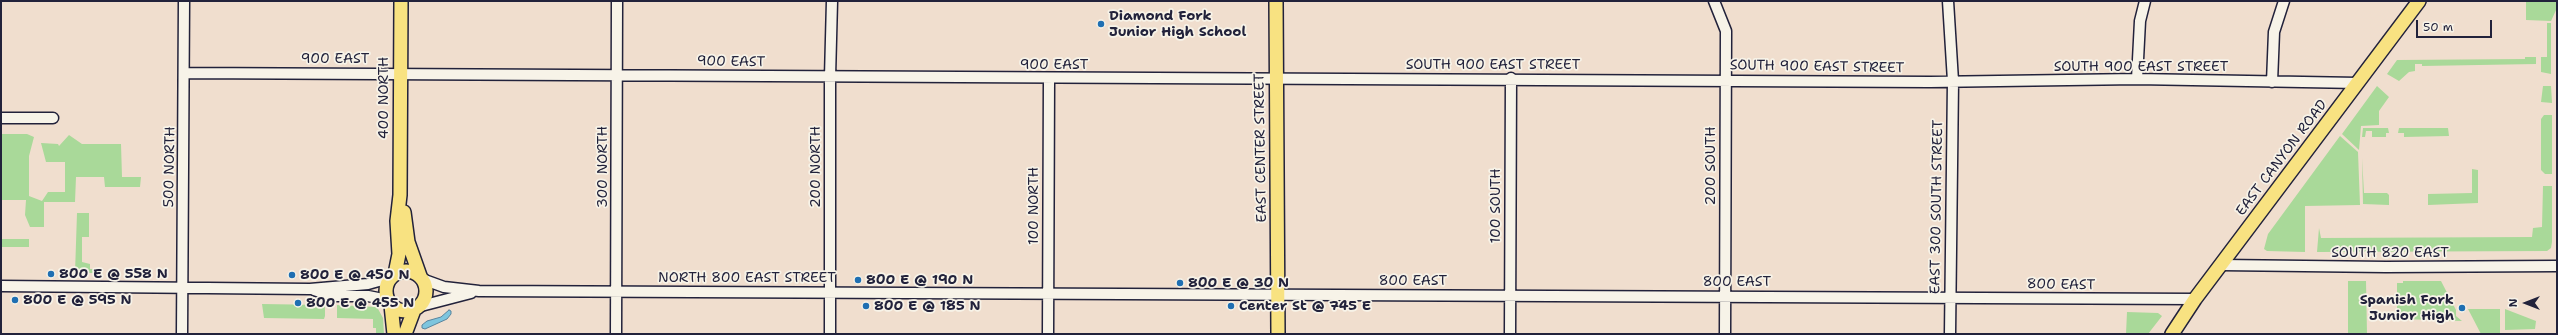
<!DOCTYPE html>
<style>
body{margin:0}
#map{position:relative;width:2558px;height:335px;overflow:hidden;background:#f0dece;font-family:"Shantell Sans",sans-serif}
canvas{display:block}
.frame{position:absolute;inset:0;border:2px solid #22223b;pointer-events:none}
.north{position:absolute;left:2506px;top:283px;width:40px;height:40px;-webkit-text-stroke:3px #f7f3e8;paint-order:stroke;rotate:270deg;font-size:11px;font-weight:700;line-height:16px;text-align:center;color:#22223b}
.north::after{content:'';display:block;margin:auto;width:14px;height:18px;background:#22223b;clip-path:polygon(50% 0,100% 100%,50% 72%,0 100%)}
.scale{position:absolute;left:2416px;top:20px;width:76px;height:18px;box-sizing:border-box;border:2px solid #22223b;border-top:0;padding-left:5px;font-size:12px;line-height:14px;white-space:nowrap;color:#22223b;-webkit-text-stroke:3px #f7f3e8;paint-order:stroke}
</style>
<div id="map">
<canvas width="2558" height="335"></canvas>
<div class="frame"></div>
<div class="north">N</div>
<div class="scale">50 m</div>
</div>
<script>
const ctx = document.querySelector('canvas').getContext('2d');
ctx.lineJoin = 'round';
function paint(path, color) { ctx.fillStyle = color; ctx.fill(path, 'evenodd'); }
const poly = rows => new Path2D(rows.map(r => 'M' + r).join(''));
function stroke(path, color, width, dash) { ctx.strokeStyle = color; ctx.lineWidth = width; ctx.lineCap = dash ? 'butt' : 'round'; ctx.setLineDash(dash || []); ctx.stroke(path); }
function label(font, color, halo, rows, align = 'center') {
  ctx.font = font + ' "Shantell Sans",sans-serif'; ctx.lineWidth = 3.5; ctx.setLineDash([]); ctx.textBaseline = 'middle'; ctx.strokeStyle = halo; ctx.fillStyle = color; for (const [text, x, y, turn = 0] of rows) {
    ctx.save(); ctx.translate(x, y); ctx.rotate((+turn || 0) * Math.PI / 180); ctx.textAlign = isNaN(turn) ? turn : align; if (halo) ctx.strokeText(text, 0, 0); ctx.fillText(text, 0, 0); ctx.restore();
  }
}
paint(poly([
 [2526,1,2557,1,2557,8,2551,21,2526,20],
 [2547,23,2551,23,2551,74,2541,72,2541,57,2547,57],
 [2525,57,2536,57,2536,64,2422,66,2422,64,2415,64,2415,71,2409,72,2399,81,2387,74,2397,60,2525,59],
 [2377,86,2389,97,2379,111,2379,125,2361,126,2359,150,2342,134],
 [2543,86,2551,86,2552,103,2541,102],
 [2544,115,2552,115,2552,174,2545,174,2541,170,2541,119],
 [2363,128,2388,128,2389,133,2386,133,2386,137,2372,137,2372,131,2366,131,2365,137,2362,137],
 [2399,128,2448,128,2449,136,2404,137,2404,133,2398,133],
 [1,134,27,134,34,137,29,156,29,196,42,201,48,192,65,192,65,162,46,162,41,143,58,144,59,146,69,135,82,144,121,144,122,177,141,177,140,187,105,187,104,177,76,177,75,202,44,202,44,227,30,227,25,215,26,200,1,200],
 [2340,136,2358,152,2360,205,2305,206,2305,252,2267,251,2264,249,2268,234],
 [2362,158,2364,193,2387,193,2389,195,2389,205,2363,204],
 [2472,169,2478,170,2478,203,2428,205,2428,194,2472,193],
 [2543,186,2552,186,2552,242,2551,248,2547,251,2317,252,2319,228,2321,238,2532,237,2533,228,2542,227],
 [77,213,89,213,89,237,82,237,82,262,90,264,90,269,96,269,96,273,75,273],
 [1,239,29,239,29,247,1,247],
 [2348,281,2366,281,2367,334,2348,334],
 [2403,281,2441,281,2456,310,2456,316,2462,321,2400,319,2397,314,2397,283,2403,283],
 [262,304,325,305,325,316,324,319,264,318],
 [337,305,377,307,383,318,384,334,376,334,376,328,373,328,373,319,337,318],
 [2468,309,2500,309,2500,334,2481,334],
 [2505,309,2536,321,2535,329,2505,330],
 [2127,312,2158,313,2162,316,2148,334,2126,334]
]), '#a9d999');
const water = poly([
 [449,310,451,311,451,314,447,319,425,329,422,328,422,325,427,321,441,317,449,310]
]);
paint(water, '#7dc5de');
stroke(water, '#59849d', 1);
const minor = poly([
 [1714,1,1726,31,1725,334],
 [1948,1,1953,81,1950,334],
 [185,73,1930,82,2137,79,2358,83],
 [2137,79,2140,21,2145,1],
 [2272,82,2274,32,2284,1],
 [1,118,53,118],
 [2222,265,2386,267,2557,266],
 [422,279,444,287,479,291,2195,299],
 [1,286,310,289,368,284,393,277],
 [314,290,332,296,368,296,388,300],
 [421,306,471,293],
 [182,334,184,1],
 [616,334,617,1],
 [830,334,830,77,832,1],
 [1048,334,1049,79],
 [1510,334,1511,78]
]);
const major = poly([
 [1276,1,1278,334],
 [404,212,408,242,420,276],
 '386 291a20 20 0 1 1 40 0a20 20 0 1 1-40 0Z',
 [395,274,399,254,397,221,400,195,401,1],
 [391,305,394,334],
 [405,334,414,310],
 [2172,334,2195,299,2419,1]
]);
stroke(minor, '#22223b', 13);
stroke(major, '#22223b', 16);
stroke(minor, '#f7f3e8', 10);
stroke(major, '#f8e281', 13);
for (const [x, y, r, color] of [
 [1101,24,4,"#1f6fb2"],
 [51,274,4,"#1f6fb2"],
 [292,275,4,"#1f6fb2"],
 [858,280,4,"#1f6fb2"],
 [1180,283,4,"#1f6fb2"],
 [15,300,4,"#1f6fb2"],
 [298,303,4,"#1f6fb2"],
 [866,306,4,"#1f6fb2"],
 [1231,306,4,"#1f6fb2"],
 [2462,308,4,"#1f6fb2"]
]) { const dot = new Path2D(); dot.arc(x, y, r, 0, 2 * Math.PI); ctx.fillStyle = color; ctx.fill(dot); stroke(dot, '#f7f3e8', 1.5); }
label('bold 14px', '#22223b', '#f7f3e8', [
 ["Diamond Fork",1109,16],
 ["Junior High School",1109,32],
 ["800 E @ 558 N",59,274],
 ["800 E @ 450 N",300,275],
 ["800 E @ 190 N",866,280],
 ["800 E @ 30 N",1188,283],
 ["800 E @ 595 N",23,300],
 ["Spanish Fork",2454,300,"right"],
 ["Junior High",2454,316,"right"],
 ["800 E @ 455 N",306,303],
 ["800 E @ 185 N",874,306],
 ["Center St @ 745 E",1239,306]
], 'left');
label('14px', '#22223b', '#f7f3e8', [
 ["900 EAST",335,59],
 ["900 EAST",731,62,1],
 ["900 EAST",1054,65],
 ["SOUTH 900 EAST STREET",1493,65],
 ["SOUTH 900 EAST STREET",1817,67,1],
 ["SOUTH 900 EAST STREET",2141,67],
 ["400 NORTH",384,98,-90],
 ["EAST CENTER STREET",1261,148,-91],
 ["EAST CANYON ROAD",2282,158,-53],
 ["200 SOUTH",1711,166,-90],
 ["500 NORTH",170,167,-89],
 ["300 NORTH",603,167,-90],
 ["200 NORTH",816,167,-90],
 ["100 NORTH",1034,206,-90],
 ["100 SOUTH",1496,206,-90],
 ["EAST 300 SOUTH STREET",1937,207,-89],
 ["SOUTH 820 EAST",2390,253],
 ["NORTH 800 EAST STREET",747,278],
 ["800 EAST",1413,281],
 ["800 EAST",1737,282],
 ["800 EAST",2061,285,1]
]);
</script>
